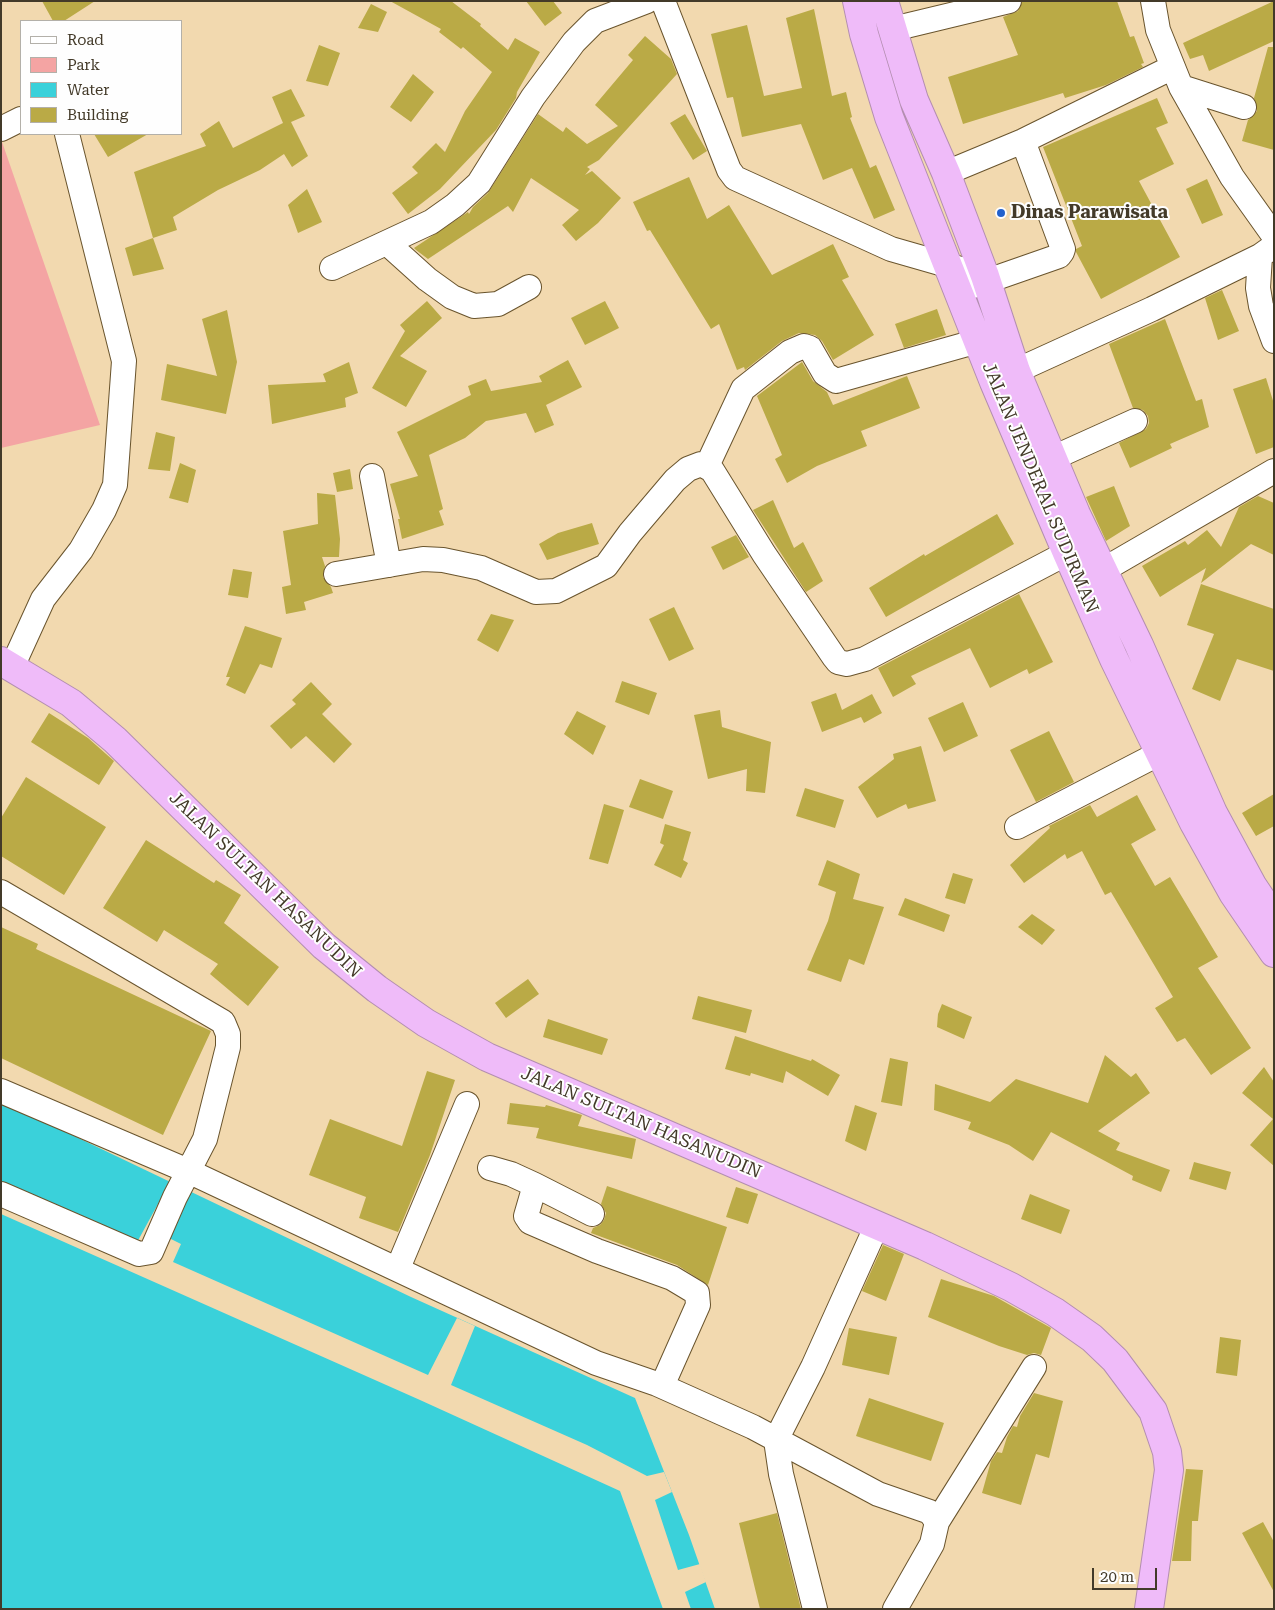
<!DOCTYPE html>
<style>
body{margin:0}
#map{position:relative;width:1275px;height:1610px;overflow:hidden;background:#f2d9af;font-family:"Roboto Serif",serif}
canvas{display:block}
.frame{position:absolute;inset:0;border:2px solid #433a29;pointer-events:none}
.legend{position:absolute;left:20px;top:20px;width:162px;height:115px;box-sizing:border-box;background:#fefefe;border:1px solid #b3b0a9;margin:0;padding:6px 9px;list-style:none;font-size:15px;color:#433a29}
.legend li{display:flex;align-items:center;gap:10px;height:25px}
.legend b{width:25px;border:1px solid #b3b0a9}
.scale{position:absolute;left:1092px;top:1568px;width:65px;height:22px;box-sizing:border-box;border:2px solid #433a29;border-top:0;padding-left:6px;font-size:15px;line-height:18px;white-space:nowrap;color:#433a29;-webkit-text-stroke:4px #fefefe;paint-order:stroke}
</style>
<div id="map">
<canvas width="1275" height="1610"></canvas>
<div class="frame"></div>
<ul class="legend">
<li><b style="height:6px;background:#fff"></b>Road</li>
<li><b style="height:14px;background:#f4a4a3"></b>Park</li>
<li><b style="height:14px;background:#3ad1da"></b>Water</li>
<li><b style="height:14px;background:#baaa46"></b>Building</li>
</ul>
<div class="scale">20 m</div>
</div>
<script>
const ctx = document.querySelector('canvas').getContext('2d');
ctx.lineJoin = 'round';
function paint(path, color) { ctx.fillStyle = color; ctx.fill(path, 'evenodd'); }
const poly = rows => new Path2D(rows.map(r => 'M' + r).join(''));
function stroke(path, color, width, dash) { ctx.strokeStyle = color; ctx.lineWidth = width; ctx.lineCap = dash ? 'butt' : 'round'; ctx.setLineDash(dash || []); ctx.stroke(path); }
function label(font, color, halo, rows, align = 'center') {
  ctx.font = font + ' "Roboto Serif",serif'; ctx.lineWidth = 4; ctx.setLineDash([]); ctx.textBaseline = 'middle'; ctx.strokeStyle = halo; ctx.fillStyle = color; for (const [text, x, y, turn = 0] of rows) {
    ctx.save(); ctx.translate(x, y); ctx.rotate((+turn || 0) * Math.PI / 180); ctx.textAlign = isNaN(turn) ? turn : align; if (halo) ctx.strokeText(text, 0, 0); ctx.fillText(text, 0, 0); ctx.restore();
  }
}
paint(poly([
 [1,139,100,425,1,448]
]), '#f4a4a3');
paint(poly([
 [1,1101,411,1297,635,1398,689,1535,715,1609,1,1609]
]), '#3ad1da');
paint(poly([
 [170,1182,167,1237,181,1244,173,1262,428,1375,457,1318,475,1326,451,1385,587,1445,647,1476,664,1472,672,1492,655,1500,678,1570,700,1564,706,1582,685,1592,691,1609,663,1609,620,1491,420,1400,1,1214,1,1183,135,1246]
]), '#f2d9af');
paint(poly([
 [42,1,95,1,64,21,53,21],
 [390,1,451,1,481,24,480,26,508,50,515,38,540,52,517,92,516,98,496,130,440,189,408,214,392,193,418,173,412,167,436,143,445,152,465,111,492,72,463,47,461,49,439,32,441,29],
 [526,1,553,1,562,13,545,26],
 [1022,1,1117,1,1130,37,1134,36,1144,63,1141,64,1143,67,1106,85,1065,98,1063,93,963,124,948,77,1018,55,1003,17,1018,11],
 [1274,1,1274,41,1209,71,1203,55,1190,59,1183,43],
 [371,4,387,12,378,32,358,28],
 [814,9,832,96,846,92,852,117,850,118,870,168,876,165,895,210,874,219,852,168,823,180,801,124,742,137,733,97,727,98,711,34,747,25,764,96,802,88,786,18],
 [645,36,671,59,677,74,599,160,587,167,590,169,585,175,592,171,621,198,598,223,576,241,562,225,579,210,531,178,513,212,508,206,428,259,416,250,414,248,468,212,469,214,473,207,488,193,538,114,563,132,566,127,587,144,618,126,595,105,633,60,628,55],
 [319,45,340,53,328,86,306,81],
 [1268,47,1274,47,1274,150,1242,141,1248,120,1257,111,1254,98],
 [413,74,434,92,411,122,390,107],
 [291,89,305,116,291,122,308,156,292,167,284,154,260,170,218,190,173,217,177,230,153,238,134,172,206,146,200,134,219,121,233,148,283,123,272,97],
 [1157,98,1168,123,1156,128,1174,164,1139,181,1180,257,1101,299,1076,252,1076,249,1082,246,1043,147],
 [685,114,707,151,693,160,670,123],
 [94,134,148,134,108,157],
 [689,177,707,219,729,205,772,275,833,244,849,277,842,280,874,335,833,360,822,341,815,335,799,333,782,341,745,370,744,367,737,370,719,324,711,329,650,230,647,231,633,202],
 [1207,179,1223,215,1202,224,1186,189],
 [307,189,322,222,298,233,288,205],
 [153,238,164,269,133,276,125,248],
 [1222,290,1239,331,1218,340,1205,298],
 [427,301,442,318,400,356,427,371,406,407,372,388,405,331,400,325],
 [605,301,619,328,585,345,571,318],
 [937,309,946,335,904,348,895,324],
 [227,310,237,362,226,414,161,400,167,364,217,376,202,319],
 [1165,319,1196,401,1202,399,1209,427,1170,444,1172,448,1130,468,1119,443,1146,429,1149,423,1148,416,1143,410,1133,408,1109,344],
 [568,360,582,387,546,405,554,425,535,433,526,413,486,421,465,438,429,455,443,509,439,511,444,525,402,539,398,519,400,519,390,484,418,476,397,432,471,395,468,386,486,379,491,391,542,382,539,376],
 [349,362,358,393,345,398,346,407,272,424,268,385,326,382,323,374],
 [802,362,813,381,827,392,833,405,907,376,920,408,861,431,867,446,817,466,787,483,775,459,782,455,757,396],
 [1266,378,1274,404,1274,447,1256,454,1233,389],
 [156,432,175,437,170,471,148,469],
 [180,463,196,470,188,503,169,498],
 [350,469,353,489,337,492,333,473],
 [1114,486,1130,526,1106,541,1086,497],
 [317,493,335,495,340,539,339,557,322,557,325,566,323,577,331,587,333,593,304,602,306,610,286,614,282,587,291,585,283,531,318,524],
 [1258,496,1274,503,1274,555,1251,544,1201,583,1206,568,1160,597,1142,566,1185,541,1188,545,1207,530,1221,547,1239,507],
 [773,500,794,548,803,542,823,581,806,592,753,510],
 [997,514,1014,544,886,617,869,588,924,554,925,556],
 [592,523,599,544,547,560,539,544,558,533],
 [736,535,749,557,723,570,711,547],
 [233,569,252,572,248,598,228,595],
 [1201,584,1274,609,1274,671,1237,659,1220,701,1192,689,1214,634,1187,625],
 [1019,594,1053,662,1029,674,1027,669,990,688,970,648,911,676,916,684,893,697,878,668],
 [674,607,694,649,669,661,649,619],
 [491,614,514,620,498,652,477,640],
 [245,626,282,638,272,668,260,664,245,694,226,685,230,677,226,677],
 [622,681,657,693,649,715,615,702],
 [311,682,332,704,322,714,352,744,334,763,306,736,291,749,270,726,296,704,292,700],
 [836,693,842,710,872,694,882,713,864,723,861,717,822,732,811,702],
 [963,702,978,736,944,752,928,718],
 [720,710,722,727,771,742,765,793,746,791,747,769,708,779,694,715],
 [577,711,606,726,593,755,564,734],
 [49,713,88,738,114,761,99,785,31,742],
 [1049,731,1074,782,1036,802,1010,750],
 [921,746,936,801,908,809,906,804,877,818,858,787,894,759,893,754],
 [26,777,106,827,64,895,1,856,1,818],
 [640,779,673,791,663,819,629,807],
 [805,788,844,800,835,828,796,816],
 [1274,794,1274,826,1256,836,1242,813],
 [1137,795,1156,830,1131,844,1155,886,1170,877,1218,957,1198,968,1251,1048,1211,1075,1185,1038,1177,1042,1155,1008,1173,997,1111,892,1105,895,1082,851,1067,859,1065,854,1024,883,1010,865,1050,828,1049,826,1090,805,1097,817],
 [604,804,624,810,608,864,589,859],
 [665,824,691,832,683,860,688,863,681,878,654,865,664,845,660,843],
 [146,840,214,883,216,880,241,895,224,923,279,967,248,1006,210,974,218,964,164,930,157,942,103,908],
 [827,860,860,874,853,899,884,907,864,965,849,959,841,982,807,970,828,921,836,892,818,885],
 [953,873,973,879,965,904,945,898],
 [905,898,950,915,944,932,898,915],
 [1032,914,1055,930,1042,945,1018,927],
 [1,927,38,944,36,949,211,1031,163,1135,1,1058],
 [528,979,539,994,506,1018,495,1003],
 [698,996,752,1010,746,1033,692,1019],
 [942,1004,972,1017,964,1039,937,1027,938,1014],
 [548,1019,608,1039,602,1055,543,1037],
 [735,1036,811,1061,812,1059,840,1075,828,1096,786,1071,783,1083,751,1073,750,1076,725,1069],
 [1105,1055,1131,1077,1136,1073,1150,1093,1098,1131,1120,1143,1116,1150,1170,1170,1161,1192,1132,1180,1133,1176,1051,1132,1033,1161,1009,1145,968,1129,971,1122,934,1110,935,1084,990,1102,1016,1079,1088,1103],
 [890,1058,908,1062,902,1106,881,1102],
 [1264,1067,1274,1082,1274,1166,1250,1145,1273,1119,1242,1093],
 [427,1071,455,1080,430,1155,398,1232,359,1218,366,1197,309,1175,330,1119,402,1146],
 [510,1103,545,1107,546,1105,582,1115,578,1126,636,1139,632,1159,536,1138,539,1128,507,1124],
 [855,1105,877,1113,866,1151,845,1141],
 [1194,1162,1231,1172,1226,1190,1189,1179],
 [607,1186,727,1227,708,1285,677,1265,591,1233,593,1228,600,1225,604,1220,606,1213,601,1204],
 [736,1187,758,1194,748,1224,726,1217],
 [1030,1194,1070,1210,1061,1234,1021,1219],
 [883,1245,904,1254,886,1301,862,1291],
 [941,1279,994,1296,1051,1328,1041,1355,1034,1353,1027,1355,999,1346,928,1317],
 [849,1328,897,1337,889,1375,842,1365],
 [1220,1337,1241,1340,1237,1376,1216,1373],
 [1034,1393,1063,1401,1049,1458,1036,1454,1021,1505,982,1493,991,1461,997,1452,1002,1453,1007,1437,1013,1426,1017,1427,1020,1416],
 [869,1398,944,1423,931,1461,856,1436],
 [1186,1469,1203,1470,1198,1521,1192,1521,1191,1561,1172,1561],
 [777,1513,801,1609,760,1609,739,1523],
 [1263,1522,1274,1542,1274,1592,1242,1533]
]), '#baaa46');
const minor = poly([
 [663,1,729,170,735,178,891,249,985,276],
 [1153,1,1158,30,1181,87,1232,177,1274,236],
 [893,29,1009,1],
 [1181,87,1244,107],
 [1,129,21,119],
 [946,173,1023,141,1173,67],
 [387,243,427,279,452,297,474,306,498,304,529,287],
 [1260,256,1258,288,1261,306,1274,341],
 [332,268,431,222,455,205,479,183,533,97,574,42,595,21,647,1],
 [973,286,1059,256,1062,252,1063,249,1023,141],
 [1016,371,1152,309,1260,256,1274,246],
 [1053,458,1135,421],
 [707,466,743,389,790,352,804,346,810,348,825,374,836,381,978,341],
 [372,476,389,565],
 [336,574,423,559,443,560,481,568,536,592,556,591,606,566,630,533,675,480,688,469,701,464,712,470,764,554,834,657,838,662,847,664,865,659,1067,553],
 [1086,580,1274,471],
 [12,667,43,599,81,550,104,510,115,485,124,361,67,134],
 [1017,827,1160,753],
 [1,892,223,1022,228,1034,228,1047,205,1139,175,1197,151,1252,139,1254,1,1194],
 [1,1091,188,1171,596,1363,657,1384,753,1427,878,1494,930,1512,937,1522,932,1544,895,1609],
 [490,1168,511,1174,535,1185,526,1216,530,1222,597,1251,672,1278,697,1293,698,1305,662,1386],
 [535,1185,592,1214],
 [398,1268,467,1104],
 [937,1522,1034,1367],
 [815,1609,781,1474,776,1440,813,1367,877,1225]
]);
const highway = poly([
 [857,1,864,34,889,117,994,382,1067,553,1114,659,1194,823,1233,893,1274,953],
 [884,1,914,100,946,173,985,276,1016,371,1076,514,1139,645,1213,813,1252,885,1274,918],
 [1,661,71,703,115,740,324,946,377,989,426,1023,487,1057,925,1246,1011,1287,1055,1312,1092,1338,1115,1360,1153,1411,1167,1452,1169,1470,1149,1609]
]);
stroke(minor, '#69542d', 26);
stroke(highway, '#b38eb0', 30);
stroke(minor, '#fff', 24);
stroke(highway, '#efbbf9', 28);
for (const [x, y, r, color] of [
 [1001,213,5,"#2261cd"]
]) { const dot = new Path2D(); dot.arc(x, y, r, 0, 2 * Math.PI); ctx.fillStyle = color; ctx.fill(dot); stroke(dot, '#fefefe', 2); }
label('bold 18px', '#433a29', '#fefefe', [
 ["Dinas Parawisata",1011,213]
], 'left');
label('18px', '#433a29', '#fefefe', [
 ["JALAN JENDERAL SUDIRMAN",1040,488,67],
 ["JALAN SULTAN HASANUDIN",265,885,44],
 ["JALAN SULTAN HASANUDIN",641,1123,23]
]);
</script>
